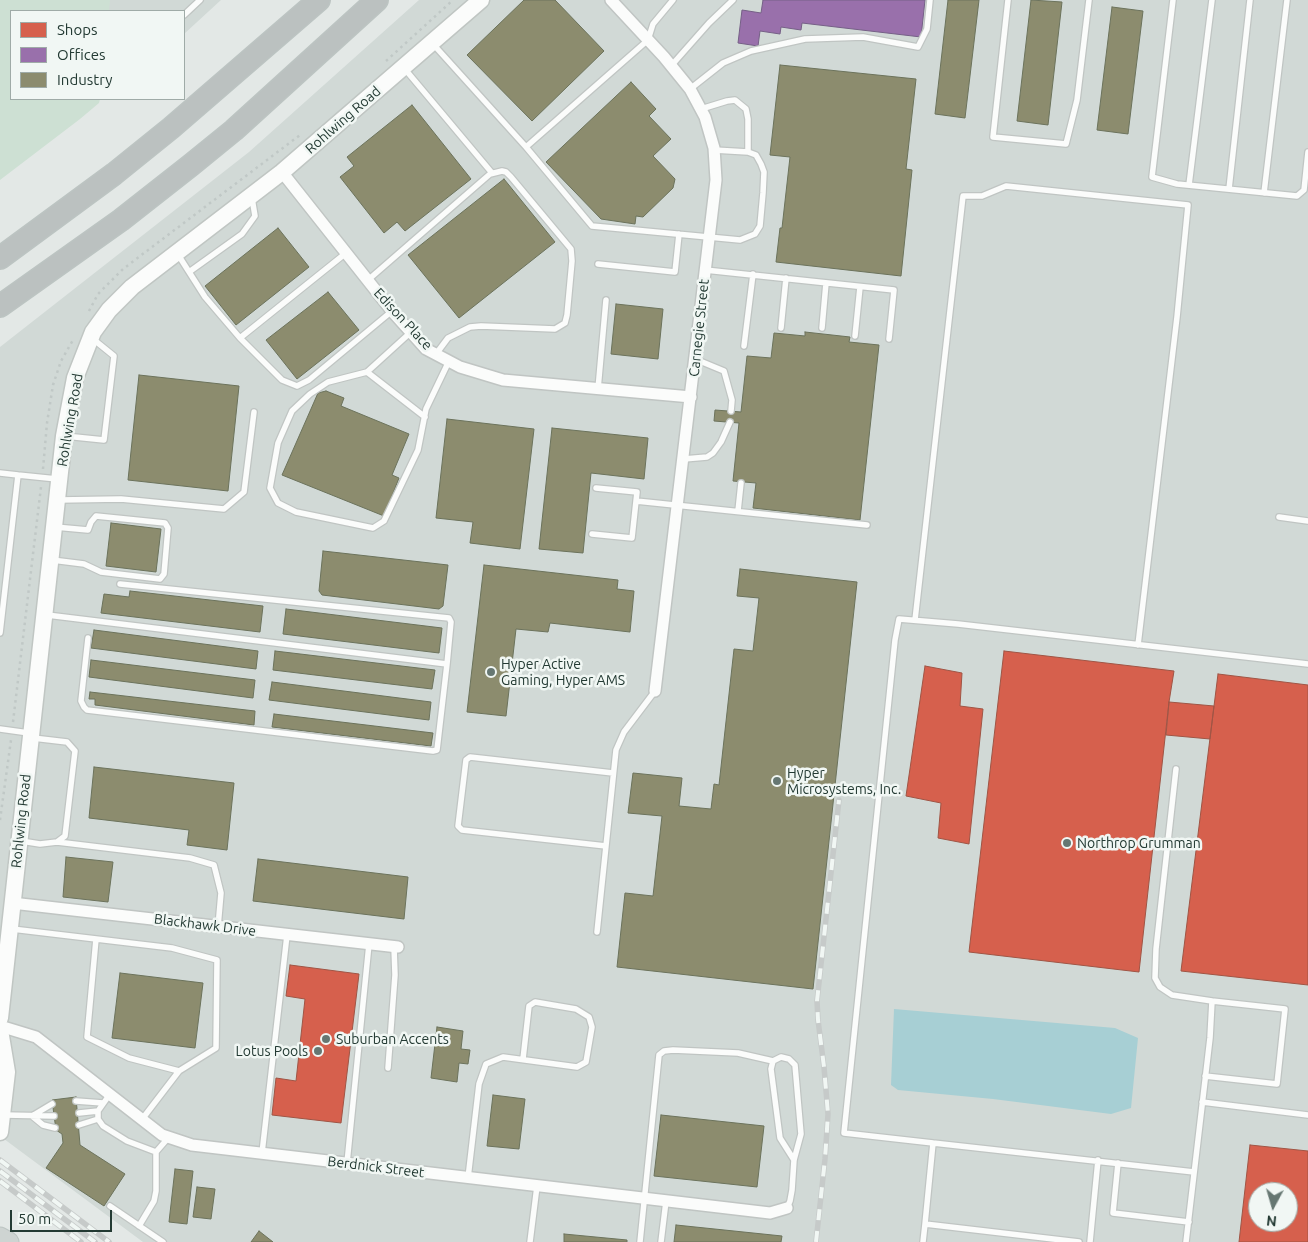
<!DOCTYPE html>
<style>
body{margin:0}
#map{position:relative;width:1308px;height:1242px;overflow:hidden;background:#e3e8e6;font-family:Ubuntu,sans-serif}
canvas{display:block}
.legend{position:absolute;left:10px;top:10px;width:175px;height:90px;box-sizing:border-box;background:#f1f7f4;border:1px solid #9faba7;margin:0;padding:6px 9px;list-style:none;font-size:15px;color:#233a33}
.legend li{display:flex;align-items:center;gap:10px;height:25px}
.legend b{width:25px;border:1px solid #9faba7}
.north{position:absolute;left:1248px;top:1182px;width:50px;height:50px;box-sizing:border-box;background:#f1f7f4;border:1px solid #9faba7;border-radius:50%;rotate:186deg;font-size:14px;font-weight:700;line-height:20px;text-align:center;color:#233a33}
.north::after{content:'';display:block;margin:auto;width:18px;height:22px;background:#667772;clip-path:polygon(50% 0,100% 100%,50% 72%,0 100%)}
.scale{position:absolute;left:10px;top:1210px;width:102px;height:22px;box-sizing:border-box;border:2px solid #233a33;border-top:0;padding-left:6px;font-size:15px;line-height:18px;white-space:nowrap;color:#233a33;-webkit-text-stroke:4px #f1f7f4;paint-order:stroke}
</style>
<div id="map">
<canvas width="1308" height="1242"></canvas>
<ul class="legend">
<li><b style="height:14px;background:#d6604d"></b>Shops</li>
<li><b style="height:14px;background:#9970ab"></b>Offices</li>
<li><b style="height:14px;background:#8c8c6e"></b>Industry</li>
</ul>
<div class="north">N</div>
<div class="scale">50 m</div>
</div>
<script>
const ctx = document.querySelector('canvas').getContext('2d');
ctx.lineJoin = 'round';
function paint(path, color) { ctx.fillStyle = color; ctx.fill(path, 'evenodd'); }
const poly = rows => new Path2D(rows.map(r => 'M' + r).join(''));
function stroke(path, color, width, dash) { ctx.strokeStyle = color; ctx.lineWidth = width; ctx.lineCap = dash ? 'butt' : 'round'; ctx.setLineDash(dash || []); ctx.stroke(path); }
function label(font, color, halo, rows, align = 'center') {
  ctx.font = font + ' Ubuntu,sans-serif'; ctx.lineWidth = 5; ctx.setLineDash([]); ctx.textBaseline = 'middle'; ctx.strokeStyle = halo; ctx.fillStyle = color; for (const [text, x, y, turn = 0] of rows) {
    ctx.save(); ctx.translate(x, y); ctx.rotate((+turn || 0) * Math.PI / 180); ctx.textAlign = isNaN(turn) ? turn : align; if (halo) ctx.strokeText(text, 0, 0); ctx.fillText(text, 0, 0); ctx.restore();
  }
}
paint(poly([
 [109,0,221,0,184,34,184,11,108,11],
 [419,0,1308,0,1308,1242,143,1242,0,1136,0,347,249,152],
 [1258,1192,1288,1192,1288,1222,1258,1222]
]), '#d1d9d6');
paint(poly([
 [0,0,110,0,109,11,11,11,11,99,100,99,99,103,80,119,0,180]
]), '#cde0d3');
paint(poly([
 [894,1009,1115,1028,1138,1038,1131,1108,1111,1114,993,1099,898,1090,891,1085]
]), '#a7cfd4');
const shops = poly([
 [1004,651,1174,671,1169,702,1139,972,969,952,1004,651],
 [925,666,962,673,960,706,983,709,969,844,938,838,941,803,906,796,925,666],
 [1218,674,1308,685,1308,985,1181,971,1218,674],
 [1169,702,1214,706,1210,739,1166,735,1169,702],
 [290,965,359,974,341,1123,272,1115,276,1078,296,1081,305,999,286,996,290,965],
 [1250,1145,1308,1151,1308,1242,1239,1242,1250,1145],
 [1258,1192,1288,1192,1288,1222,1258,1222,1258,1192]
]);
paint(shops, '#d6604d');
stroke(shops, '#a05545', 1);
const offices = poly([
 [763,0,925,0,921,37,802,23,801,30,781,27,780,34,760,31,758,46,738,43,742,10,761,13,763,0]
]);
paint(offices, '#9970ab');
stroke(offices, '#766087', 1);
const industry = poly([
 [524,0,555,0,604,51,532,121,467,55,524,0],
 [948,0,979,0,965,118,935,114,948,0],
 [1031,0,1062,2,1048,125,1017,121,1031,0],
 [1112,7,1143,11,1128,134,1097,130,1112,7],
 [780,65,916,79,906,169,912,170,901,276,776,262,780,228,782,228,790,157,770,155,780,65],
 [631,82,656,109,649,116,671,139,653,156,675,179,673,188,643,217,636,216,635,224,601,219,546,162,631,82],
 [412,105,471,179,405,231,397,222,384,233,340,177,354,166,347,157,412,105],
 [504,179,555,242,459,318,408,255,504,179],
 [278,228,309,267,236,325,205,286,278,228],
 [328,292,359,330,297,379,266,340,328,292],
 [616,304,663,309,658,359,611,354,616,304],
 [805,332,850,337,849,342,879,345,860,520,753,508,756,483,733,481,739,423,714,421,715,410,741,412,747,356,771,358,774,333,805,336,805,332],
 [139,375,239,386,228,491,128,480,139,375],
 [326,391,344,398,341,406,409,434,392,475,399,478,384,516,282,475,318,393,326,391],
 [447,419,534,429,520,549,470,543,473,522,436,518,447,419],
 [552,428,648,438,644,479,591,473,583,553,539,549,552,428],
 [111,523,161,529,156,572,106,566,111,523],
 [323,551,448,565,443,606,439,609,322,595,319,591,323,551],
 [484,565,618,580,617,589,634,591,630,632,550,623,548,632,516,629,506,716,467,712,484,565],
 [740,569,857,582,813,989,617,967,625,893,653,896,662,816,628,813,633,773,682,778,679,806,711,809,714,784,719,785,734,649,753,651,759,598,737,596,740,569],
 [130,591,263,606,260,632,101,613,104,594,129,597,130,591],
 [286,609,442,628,439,653,283,634,286,609],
 [94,630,258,651,256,669,91,648,94,630],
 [275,651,435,670,432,689,273,670,275,651],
 [91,660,255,680,253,698,89,677,91,660],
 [272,682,431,702,429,720,269,700,272,682],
 [90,692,255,711,254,725,95,705,95,699,89,699,90,692],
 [274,714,433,733,431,746,272,727,274,714],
 [94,767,234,783,227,850,187,845,189,830,89,818,94,767],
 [66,857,113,862,108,902,63,897,66,857],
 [258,859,408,877,404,919,253,901,258,859],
 [120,973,203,983,195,1048,112,1038,120,973],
 [437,1027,463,1031,461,1049,470,1050,468,1064,459,1063,457,1082,431,1078,437,1027],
 [493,1095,525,1099,519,1149,487,1146,493,1095],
 [76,1097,80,1145,125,1174,104,1206,46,1168,63,1143,62,1134,56,1130,52,1100,76,1097],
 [661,1115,764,1126,757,1187,654,1176,661,1115],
 [175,1169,193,1171,187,1224,169,1222,175,1169],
 [197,1187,215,1189,211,1219,193,1217,197,1187],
 [676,1225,782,1236,781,1242,674,1242,676,1225],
 [259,1231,273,1242,251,1242,259,1231],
 [564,1234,627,1240,627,1242,564,1242,564,1234]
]);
paint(industry, '#8c8c6e');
stroke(industry, '#6c735c', 1);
const lane = poly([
 [1008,0,993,137,1066,144,1077,100,1089,0],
 [1173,0,1152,177,1177,184,1297,196,1304,190,1308,152],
 [184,15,200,0],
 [433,44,526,147,592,226,740,240,755,234,760,226,763,193,764,172,761,164,756,155,748,152,714,150],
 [671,66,709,23,733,0],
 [404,68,492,173],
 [690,89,723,63,751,51,805,39,863,37,918,47,927,29,930,0],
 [701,109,727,101,735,100,746,109,748,119,748,152],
 [526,147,648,40,653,24,673,0],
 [1189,185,1212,0],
 [1229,189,1250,0],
 [1264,193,1287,0],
 [177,253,205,297,240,338,282,380,297,386,309,380,392,311],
 [598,264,675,272,679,234],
 [705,270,894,290,889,339],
 [189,272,242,234,255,216,252,198],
 [368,280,490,174,502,171,506,172,511,177,571,249,572,261,567,315,565,323,555,329,481,326,470,327,448,338,436,354],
 [781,328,786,278],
 [822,328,826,283],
 [411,332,367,372,328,382,310,394,292,411,278,443,270,488,278,503,296,512,373,528,384,521,418,450,426,409,449,361],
 [855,336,860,287],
 [240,338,346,253],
 [744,346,753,274],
 [695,359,724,371,732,400,731,411],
 [367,372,425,417],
 [598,389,606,300],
 [65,436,104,440,114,356,93,339],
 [684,459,707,457,713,453,721,442,730,422],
 [0,473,18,475],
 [596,488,637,492,636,501,867,525],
 [59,500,121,499,224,509,244,492,254,412],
 [738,511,741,483],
 [1279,517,1308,521],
 [592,534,632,538,636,501],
 [52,560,84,564,101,572,160,579,164,574,168,528,165,523,96,516,91,522,88,530,55,527],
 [120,584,449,618,451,622,447,664],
 [47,615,447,664,437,750,433,751,87,710,84,707,81,701,88,638],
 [915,620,963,196,982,196,1006,186,1188,205,1177,317,1138,645],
 [0,633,18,475,57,479],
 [0,729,29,733],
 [1176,769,1156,949,1155,978,1160,987,1172,995,1212,1001,1210,1038,1186,1242],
 [21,841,40,844,57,842,65,836,75,751,67,742,33,738],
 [57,842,190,858,214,865,221,893,218,927],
 [606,846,462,830,458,826,466,760,470,757,613,773],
 [12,929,172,948,217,960,216,1048,179,1071,129,1058,87,1037,96,939],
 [597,932,616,750,624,732,655,691],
 [388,1068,395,975,394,947],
 [1205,1076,1277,1084,1285,1009,1212,1001],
 [110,1094,98,1111,98,1119,103,1126,127,1141,156,1152,169,1137],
 [76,1101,103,1103],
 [1202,1102,1308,1115],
 [52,1104,32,1116,43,1125,55,1128],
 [79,1113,98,1111],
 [4,1115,54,1116],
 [143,1118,179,1071],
 [79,1125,98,1119],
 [933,1143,1194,1172],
 [262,1153,287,935],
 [347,1163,369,944],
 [1118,1163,1113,1213,1189,1222],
 [468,1178,479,1084,486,1064,503,1057,577,1067,586,1062,592,1027,589,1017,576,1009,535,1002,529,1006,523,1059],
 [110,1206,163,1242],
 [787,1208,790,1201,792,1190,794,1160,801,1134,795,1065,789,1059,781,1057,773,1061,771,1069,780,1138,794,1160],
 [925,1224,933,1143,844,1133,895,640,899,619,958,624,1308,664],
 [139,1226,154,1201,156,1191,156,1152],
 [530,1242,537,1186],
 [640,1242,659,1055,664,1051,673,1050,738,1053,773,1061],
 [661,1242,666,1201],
 [923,1242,925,1224,1079,1242],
 [1090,1242,1098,1160]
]);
const street = poly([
 [611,0,664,57,690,89,705,117,714,148,716,180,655,691],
 [282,172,392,311,426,349,460,367,503,380,691,397],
 [12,903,398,947],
 [0,1026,36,1037,162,1135,192,1145,770,1213,787,1208]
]);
const secondary = poly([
 [0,1018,64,436,75,378,93,332,109,310,132,287,282,172,481,0],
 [0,1030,7,1072,0,1132]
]);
const primary = poly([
 [0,1237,9,1242]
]);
const highway = poly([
 [0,258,114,174,171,128,319,0],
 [0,306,121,220,191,165,234,130,377,0]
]);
stroke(lane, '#c0c5c3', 8);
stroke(street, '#c0c5c3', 14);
stroke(secondary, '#c0c6c3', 19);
stroke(primary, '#bcc4c2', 21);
stroke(highway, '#bcc4c2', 24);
stroke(poly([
 [386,61,453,0],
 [89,311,98,294,123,269,300,135],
 [43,469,47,423,53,385,61,361,73,340],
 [13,722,41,487],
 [0,820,11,740]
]), '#c0c8c6', 2.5, [2.5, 4]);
stroke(lane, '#fbfcfb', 5.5);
stroke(street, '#fbfcfb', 11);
stroke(secondary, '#fbfcfb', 16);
stroke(primary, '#ced4d2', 19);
stroke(highway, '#bbc1c0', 21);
const rail = poly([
 [0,1160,109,1242],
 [0,1171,95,1242],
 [0,1181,81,1242],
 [816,1242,825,1159,828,1114,824,1067,818,1020,817,1001,839,800]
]);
stroke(rail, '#c6cac9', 5.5);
stroke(rail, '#f1f7f4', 4, [11]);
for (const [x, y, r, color] of [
 [491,672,5,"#667772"],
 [777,781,5,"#667772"],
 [1067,843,5,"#667772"],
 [326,1039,5,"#667772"],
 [318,1051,5,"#667772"]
]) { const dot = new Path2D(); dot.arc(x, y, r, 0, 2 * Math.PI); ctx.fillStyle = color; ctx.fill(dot); stroke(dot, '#f1f7f4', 2); }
label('14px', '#233a33', '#f1f7f4', [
 ["Rohlwing Road",343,120,-41],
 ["Edison Place",403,319,47],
 ["Carnegie Street",699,328,-84],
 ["Rohlwing Road",70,420,-80],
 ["Rohlwing Road",21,821,-84],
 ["Blackhawk Drive",205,925,7],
 ["Berdnick Street",376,1167,7]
]);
label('14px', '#233a33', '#f1f7f4', [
 ["Hyper Active",501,664],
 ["Gaming, Hyper AMS",501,680],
 ["Hyper",787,773],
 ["Microsystems, Inc.",787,789],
 ["Northrop Grumman",1077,843],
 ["Suburban Accents",336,1039],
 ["Lotus Pools",308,1051,"right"]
], 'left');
</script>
